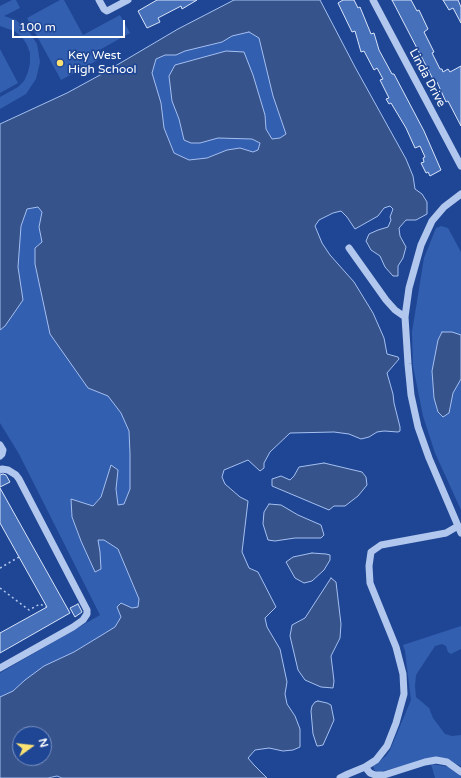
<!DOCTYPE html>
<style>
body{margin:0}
#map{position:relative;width:461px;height:778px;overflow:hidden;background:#1f4694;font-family:"Varela Round",sans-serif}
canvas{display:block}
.north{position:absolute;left:12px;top:726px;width:40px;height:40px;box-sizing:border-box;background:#1f4694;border:1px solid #7990bf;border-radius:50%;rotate:75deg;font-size:11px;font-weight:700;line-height:16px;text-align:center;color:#fff}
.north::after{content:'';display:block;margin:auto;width:14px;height:18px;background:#fce272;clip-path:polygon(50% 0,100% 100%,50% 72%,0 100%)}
.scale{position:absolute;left:12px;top:20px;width:113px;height:18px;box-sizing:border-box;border:2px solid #fff;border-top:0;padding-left:5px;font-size:12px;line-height:14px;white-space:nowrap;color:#fff;-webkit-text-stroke:3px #1f4694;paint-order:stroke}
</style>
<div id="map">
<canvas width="461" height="778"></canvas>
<div class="north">N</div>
<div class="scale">100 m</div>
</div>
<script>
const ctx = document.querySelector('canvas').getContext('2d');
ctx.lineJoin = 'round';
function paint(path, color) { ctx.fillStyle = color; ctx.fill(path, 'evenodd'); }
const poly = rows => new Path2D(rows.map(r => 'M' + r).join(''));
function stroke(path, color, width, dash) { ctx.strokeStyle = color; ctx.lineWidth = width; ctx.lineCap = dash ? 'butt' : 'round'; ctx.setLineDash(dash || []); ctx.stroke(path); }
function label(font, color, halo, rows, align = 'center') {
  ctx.font = font + ' "Varela Round",sans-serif'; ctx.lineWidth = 3.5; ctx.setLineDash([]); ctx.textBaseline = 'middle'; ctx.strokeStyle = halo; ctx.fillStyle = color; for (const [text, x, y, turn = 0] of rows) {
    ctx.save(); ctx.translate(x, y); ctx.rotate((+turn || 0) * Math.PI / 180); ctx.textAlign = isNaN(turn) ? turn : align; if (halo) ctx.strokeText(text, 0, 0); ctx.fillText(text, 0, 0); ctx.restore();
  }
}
paint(poly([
 [12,0,16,0,20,8,4,16,16,20,28,30,37,44,40,62,36,79,26,94,0,109,0,97,18,87,24,81,28,72,30,63,30,53,27,45,22,37,14,31,0,26,0,6],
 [60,0,64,0,83,35,120,15,130,33,94,53,98,60,61,80,27,18],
 [249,32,259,38,273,96,286,134,280,138,272,139,266,129,265,115,226,51,175,65,169,76,172,101,179,119,184,139,191,143,200,143,218,138,252,139,260,143,258,150,253,152,240,148,227,150,207,158,189,160,174,153,164,128,161,103,152,73,156,59,165,55,176,55,185,51,222,42,232,36],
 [0,49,18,83,0,93],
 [38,206,42,212,39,227,42,242,99,393,108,395,113,402,121,413,129,431,130,454,130,489,124,504,118,505,116,489,118,470,111,466,101,497,93,506,71,499,72,517,81,541,95,572,100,552,98,540,104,540,118,549,139,599,138,607,132,608,121,603,117,607,121,617,115,627,74,652,44,666,25,680,13,691,0,697,0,673,100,615,19,454,0,423,0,330,23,300,18,267,21,226,27,209],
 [441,226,448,228,461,252,461,335,452,332,432,371,434,398,438,412,449,413,453,393,461,379,461,510,435,453,423,416,413,366,412,332,424,258,436,228],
 [461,626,461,649,451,654,448,652,446,646,442,644,435,646,416,675,415,686,416,697,429,708,433,718,445,734,452,736,461,735,461,766,442,758,431,758,380,772,375,771,373,766,386,756,390,750,411,700,405,651,403,645],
 [431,764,450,767,461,775,461,778,435,778]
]), '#335fb1');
const water = poly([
 [234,0,320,0,355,67,406,159,413,176,415,189,422,194,427,202,427,214,416,220,406,220,399,228,400,236,406,247,403,258,398,266,398,276,393,276,385,267,380,256,371,250,366,241,369,234,378,230,388,227,391,220,390,217,393,209,390,206,384,208,378,216,355,229,347,217,341,211,333,213,319,220,315,226,322,243,330,255,354,282,373,313,384,338,387,354,398,357,399,359,387,373,393,394,394,403,400,427,400,431,398,432,384,431,377,432,369,437,361,439,349,434,334,432,290,433,270,452,264,463,264,468,260,471,248,460,224,470,222,477,225,484,240,497,248,501,242,552,249,568,258,572,276,607,265,618,267,627,280,649,287,682,285,694,287,704,295,716,300,729,300,747,293,750,283,751,269,748,255,750,248,758,254,765,267,778,62,778,57,776,48,778,0,778,0,697,13,691,25,680,44,666,74,652,115,627,121,617,117,607,121,603,132,608,138,607,139,599,118,549,104,540,98,540,100,552,101,569,95,572,81,541,72,517,71,499,93,506,101,497,111,465,118,470,116,489,118,505,124,504,130,489,130,454,129,431,121,413,108,396,88,388,50,334,35,264,35,248,42,242,39,227,42,212,38,207,27,209,21,226,18,267,23,300,5,326,0,330,0,124,67,93,100,75,178,29,234,0],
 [249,32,259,38,273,96,286,134,280,138,272,139,266,129,265,115,253,75,244,52,226,51,175,65,169,76,172,101,179,119,184,140,191,143,200,143,218,138,252,139,260,143,258,150,253,152,240,148,227,150,207,158,189,160,174,153,164,128,161,103,152,73,156,59,165,55,176,55,185,51,222,42,232,36,249,32],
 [20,734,44,734,44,758,20,758,20,734],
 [442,332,452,332,461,335,461,379,453,393,449,413,443,417,438,412,434,398,432,371,438,340,442,332],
 [324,463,362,472,366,477,367,485,358,496,345,506,334,506,329,510,272,486,272,479,281,476,290,480,294,476,299,467,324,463],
 [269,504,281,505,298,515,321,525,324,535,321,538,295,538,275,541,268,540,263,524,264,512,269,504],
 [312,553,326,554,330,555,330,560,324,570,312,581,304,583,295,578,286,562,293,557,312,553],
 [331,578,336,582,341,624,340,638,331,656,334,681,333,688,321,687,305,680,298,670,290,636,292,625,305,618,331,578],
 [318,701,327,703,331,705,334,720,323,745,318,746,317,746,313,734,311,711,312,706,315,702,318,701]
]);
paint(water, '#37538c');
stroke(water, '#a5c0f0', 1);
const building = poly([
 [157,0,197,0,182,9,181,6,158,18,160,22,147,28,138,11,157,0],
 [343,0,354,0,358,8,360,7,371,34,374,33,379,50,392,74,394,74,424,131,441,170,430,176,428,172,426,173,421,163,424,162,423,158,425,157,420,146,415,148,406,128,391,103,389,104,386,99,389,98,380,80,383,79,377,68,374,70,364,51,361,52,355,31,352,32,338,3,343,0],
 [392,0,411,0,417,11,419,10,428,29,424,32,434,52,432,53,440,69,442,69,443,72,448,69,450,72,461,66,461,126,448,101,446,102,437,82,435,83,392,0],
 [443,0,458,0,461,7,461,23,453,8,449,10,443,0],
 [3,474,6,475,10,482,0,487,0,475,3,474],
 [0,488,70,613,0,653,0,633,47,607,0,523,0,488],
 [78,604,82,612,75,617,70,608,78,604]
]);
paint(building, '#4770ba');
stroke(building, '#d8e4fa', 1);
stroke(poly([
 [0,568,19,557],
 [0,588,29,610,40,604,46,607]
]), '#b1c7ee', 1.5, [2, 3]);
stroke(poly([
 [99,0,104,9,107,11,128,0],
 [373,0,461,166],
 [461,194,444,207,432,221,421,245,409,288,405,317,408,364,411,395,418,427,429,458,461,533],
 [349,248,386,300,395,310,405,317],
 [0,445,3,450,2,454,0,456],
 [0,470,2,469,8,470,16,475,19,479,87,610,87,614,83,620,73,627,0,668],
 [365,767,370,773,375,775,384,775,425,762,436,760,447,762,461,772],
 [340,778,348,774,365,767,376,760,387,746,396,723,404,694,403,674,396,647,370,583,369,566,371,552,381,545,446,533,458,526]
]), '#b1c7ee', 7);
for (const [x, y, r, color] of [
 [60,63,4,"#fce272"]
]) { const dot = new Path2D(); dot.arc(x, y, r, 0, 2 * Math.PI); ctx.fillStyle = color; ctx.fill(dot); stroke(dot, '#1f4694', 1.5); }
label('12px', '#fff', '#1f4694', [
 ["Key West",68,56],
 ["High School",68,70]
], 'left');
label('12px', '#fff', '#1f4694', [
 ["Linda Drive",427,78,62]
]);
</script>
